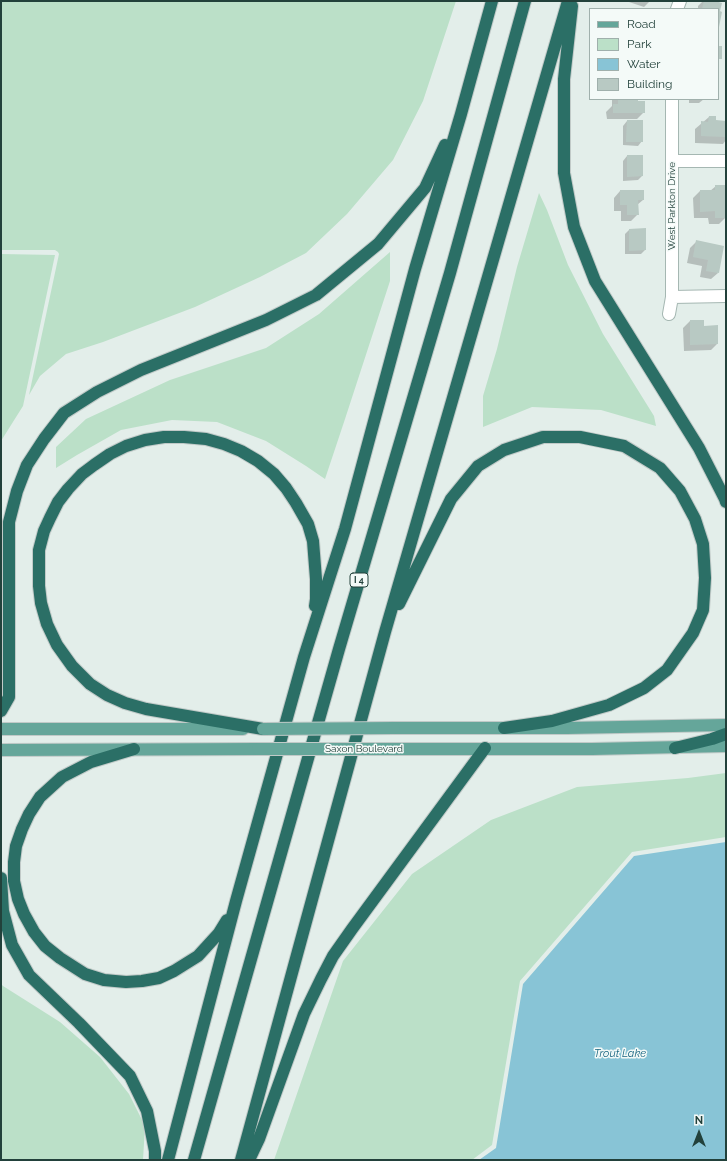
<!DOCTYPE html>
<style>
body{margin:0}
#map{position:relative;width:727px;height:1161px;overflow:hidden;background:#e3eeea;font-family:Raleway,sans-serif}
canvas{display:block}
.frame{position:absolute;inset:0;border:2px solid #22413b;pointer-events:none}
.legend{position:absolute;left:589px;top:8px;width:130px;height:92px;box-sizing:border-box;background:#f4faf8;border:1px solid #a0b0ac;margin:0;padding:5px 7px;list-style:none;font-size:12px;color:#22413b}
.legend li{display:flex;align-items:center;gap:8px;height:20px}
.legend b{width:20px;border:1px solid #a0b0ac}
.north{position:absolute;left:679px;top:1113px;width:40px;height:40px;-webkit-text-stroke:3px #f4faf8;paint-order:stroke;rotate:0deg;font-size:11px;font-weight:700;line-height:16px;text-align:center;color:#22413b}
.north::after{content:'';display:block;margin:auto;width:14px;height:18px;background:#22413b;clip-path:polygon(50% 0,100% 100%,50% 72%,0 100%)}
</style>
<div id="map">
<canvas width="727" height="1161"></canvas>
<div class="frame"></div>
<ul class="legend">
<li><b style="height:5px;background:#65a69a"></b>Road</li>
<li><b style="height:11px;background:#bbe0c8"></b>Park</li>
<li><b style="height:11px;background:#88c4d6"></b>Water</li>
<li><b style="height:11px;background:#b8c9c3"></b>Building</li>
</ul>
<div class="north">N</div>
</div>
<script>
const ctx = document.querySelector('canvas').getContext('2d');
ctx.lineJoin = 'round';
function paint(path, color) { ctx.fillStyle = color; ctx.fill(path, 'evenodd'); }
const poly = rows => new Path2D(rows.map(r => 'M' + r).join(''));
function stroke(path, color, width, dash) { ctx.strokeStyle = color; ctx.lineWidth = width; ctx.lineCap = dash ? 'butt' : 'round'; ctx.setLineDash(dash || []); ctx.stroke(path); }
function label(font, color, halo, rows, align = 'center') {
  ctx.font = font + ' Raleway,sans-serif'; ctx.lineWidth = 3; ctx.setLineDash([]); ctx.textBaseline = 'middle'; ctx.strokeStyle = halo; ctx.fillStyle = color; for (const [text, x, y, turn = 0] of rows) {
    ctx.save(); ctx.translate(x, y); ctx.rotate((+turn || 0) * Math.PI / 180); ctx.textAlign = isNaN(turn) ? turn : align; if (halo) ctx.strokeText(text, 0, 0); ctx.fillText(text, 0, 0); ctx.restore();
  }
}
paint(poly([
 [1,1,456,1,423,101,393,160,347,214,306,253,260,277,195,307,103,342,66,354,40,376,29,395,59,254,58,252,55,250,1,250],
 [539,193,547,210,568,265,603,334,654,416,656,426,601,410,532,407,483,427,483,396,497,349,517,267],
 [390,252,390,281,345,419,325,479,306,466,266,441,217,422,172,420,121,430,77,455,56,468,56,447,86,419,170,380,266,348,319,314],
 [1,254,55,255,23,406,1,441],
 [726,773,726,837,632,852,520,981,492,1145,472,1160,274,1160,343,961,412,874,491,820,577,787,688,778],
 [1,984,3,986,60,1022,100,1057,129,1094,145,1126,143,1160,1,1160]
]), '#bbe0c8');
paint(poly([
 [726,842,726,1160,479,1160,496,1148,523,984,634,856]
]), '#88c4d6');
paint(poly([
 [626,1,650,1,644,7],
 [703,1,711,1,721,4,719,12,721,13,718,25,718,9,698,9,698,6],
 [612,99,637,99,644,112,637,119,607,119,606,112,612,106],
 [689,99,704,99,699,103,689,103],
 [709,117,715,121,726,122,726,140,723,144,695,143,695,129],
 [627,121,642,141,638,146,623,145,623,126],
 [627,156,642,176,638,180,623,181,623,161],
 [716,186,726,217,719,224,709,224,708,218,694,218,693,198,700,191,710,191],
 [620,191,643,200,637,205,638,214,631,221,621,221,621,211,614,211,614,198],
 [629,230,645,250,641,254,625,254,625,234],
 [697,241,718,273,711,279,700,277,702,266,687,263,690,248],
 [690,321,717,344,711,350,684,351,683,328],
 [726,395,726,411,725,396]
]), '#0003');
paint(poly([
 [704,1,715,1,722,3,720,11,722,12,719,27,718,9,702,9],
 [718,46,722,46,722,59,718,59],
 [618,99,638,99,638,101,645,101,645,113,613,113,613,104,618,104],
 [709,116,716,116,716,120,726,121,726,137,701,136,701,121,708,122],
 [627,120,643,120,643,142,626,142],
 [627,155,643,155,643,176,627,177],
 [715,185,726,185,726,218,715,218,715,211,700,212,700,190,715,190],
 [620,190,644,190,644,200,638,200,639,215,627,215,627,205,620,205],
 [646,228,646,250,629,251,629,229],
 [696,240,724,246,719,273,706,271,708,260,693,257],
 [690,320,704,320,704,326,718,325,718,344,690,345]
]), '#b8c9c3');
const minor = poly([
 [677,9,680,1],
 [672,161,726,161],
 [672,297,726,296],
 [669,314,672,297,672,99]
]);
const major = poly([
 [394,728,567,728,726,725],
 [1,729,243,729],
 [378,749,592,749,726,746],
 [1,750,258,749]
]);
const highway = poly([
 [572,6,564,79,564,173,574,227,595,281,699,448,725,499,726,502],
 [399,604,451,499,478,466,504,450,543,437,580,437,624,446,660,468,680,491,695,519,703,544,705,578,703,610,693,633,667,670,644,688,609,705,552,721,504,728],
 [1,711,9,697,9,522,17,491,27,465,44,439,64,413,97,392,141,370,266,320,316,295,378,244,425,188,445,145],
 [263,729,146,709,125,703,107,695,90,684,72,666,57,645,47,624,41,603,39,586,39,550,44,531,50,518,58,502,68,489,82,474,94,465,110,454,126,446,145,440,164,437,184,437,206,439,224,444,241,451,258,461,274,474,286,488,296,503,308,524,313,541,316,579,316,599,315,606],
 [675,748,712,739,726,734],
 [134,749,91,762,62,777,40,797,29,814,22,829,16,846,14,862,14,881,18,899,24,914,34,932,45,946,60,958,85,974,104,980,126,982,142,981,159,978,174,971,198,956,219,933,227,920],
 [1,878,3,911,12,945,29,975,79,1023,130,1076,147,1111,155,1151,155,1160],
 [168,1160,236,901,304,657,345,529,415,269,461,114,492,1],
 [194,1160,339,649,450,273,525,1],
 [241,1160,385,632,568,1],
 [249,1160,259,1139,304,1014,321,979,333,956,352,929,485,748]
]);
stroke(minor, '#a5b7b2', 14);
stroke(major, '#c1cac8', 14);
stroke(highway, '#c1cac8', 14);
stroke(minor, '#fff', 12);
stroke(major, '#65a69a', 12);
stroke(highway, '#2b6f66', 12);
const majorBridge = poly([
 [263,729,394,728],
 [258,749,378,749]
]);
stroke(majorBridge, '#c1cac8', 14, []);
stroke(majorBridge, '#65a69a', 12);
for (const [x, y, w] of [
 [359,580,18]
]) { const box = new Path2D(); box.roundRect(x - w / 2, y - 7, w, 14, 3); ctx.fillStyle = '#f4faf8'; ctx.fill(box); stroke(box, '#22413b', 1); }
label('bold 9px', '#22413b', null, [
 ["I 4",359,580]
]);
label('10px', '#22413b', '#f4faf8', [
 ["West Parkton Drive",672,206,-90],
 ["Saxon Boulevard",364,749]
]);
label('italic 11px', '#186681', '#f4faf8', [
 ["Trout Lake",620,1054]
]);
</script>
